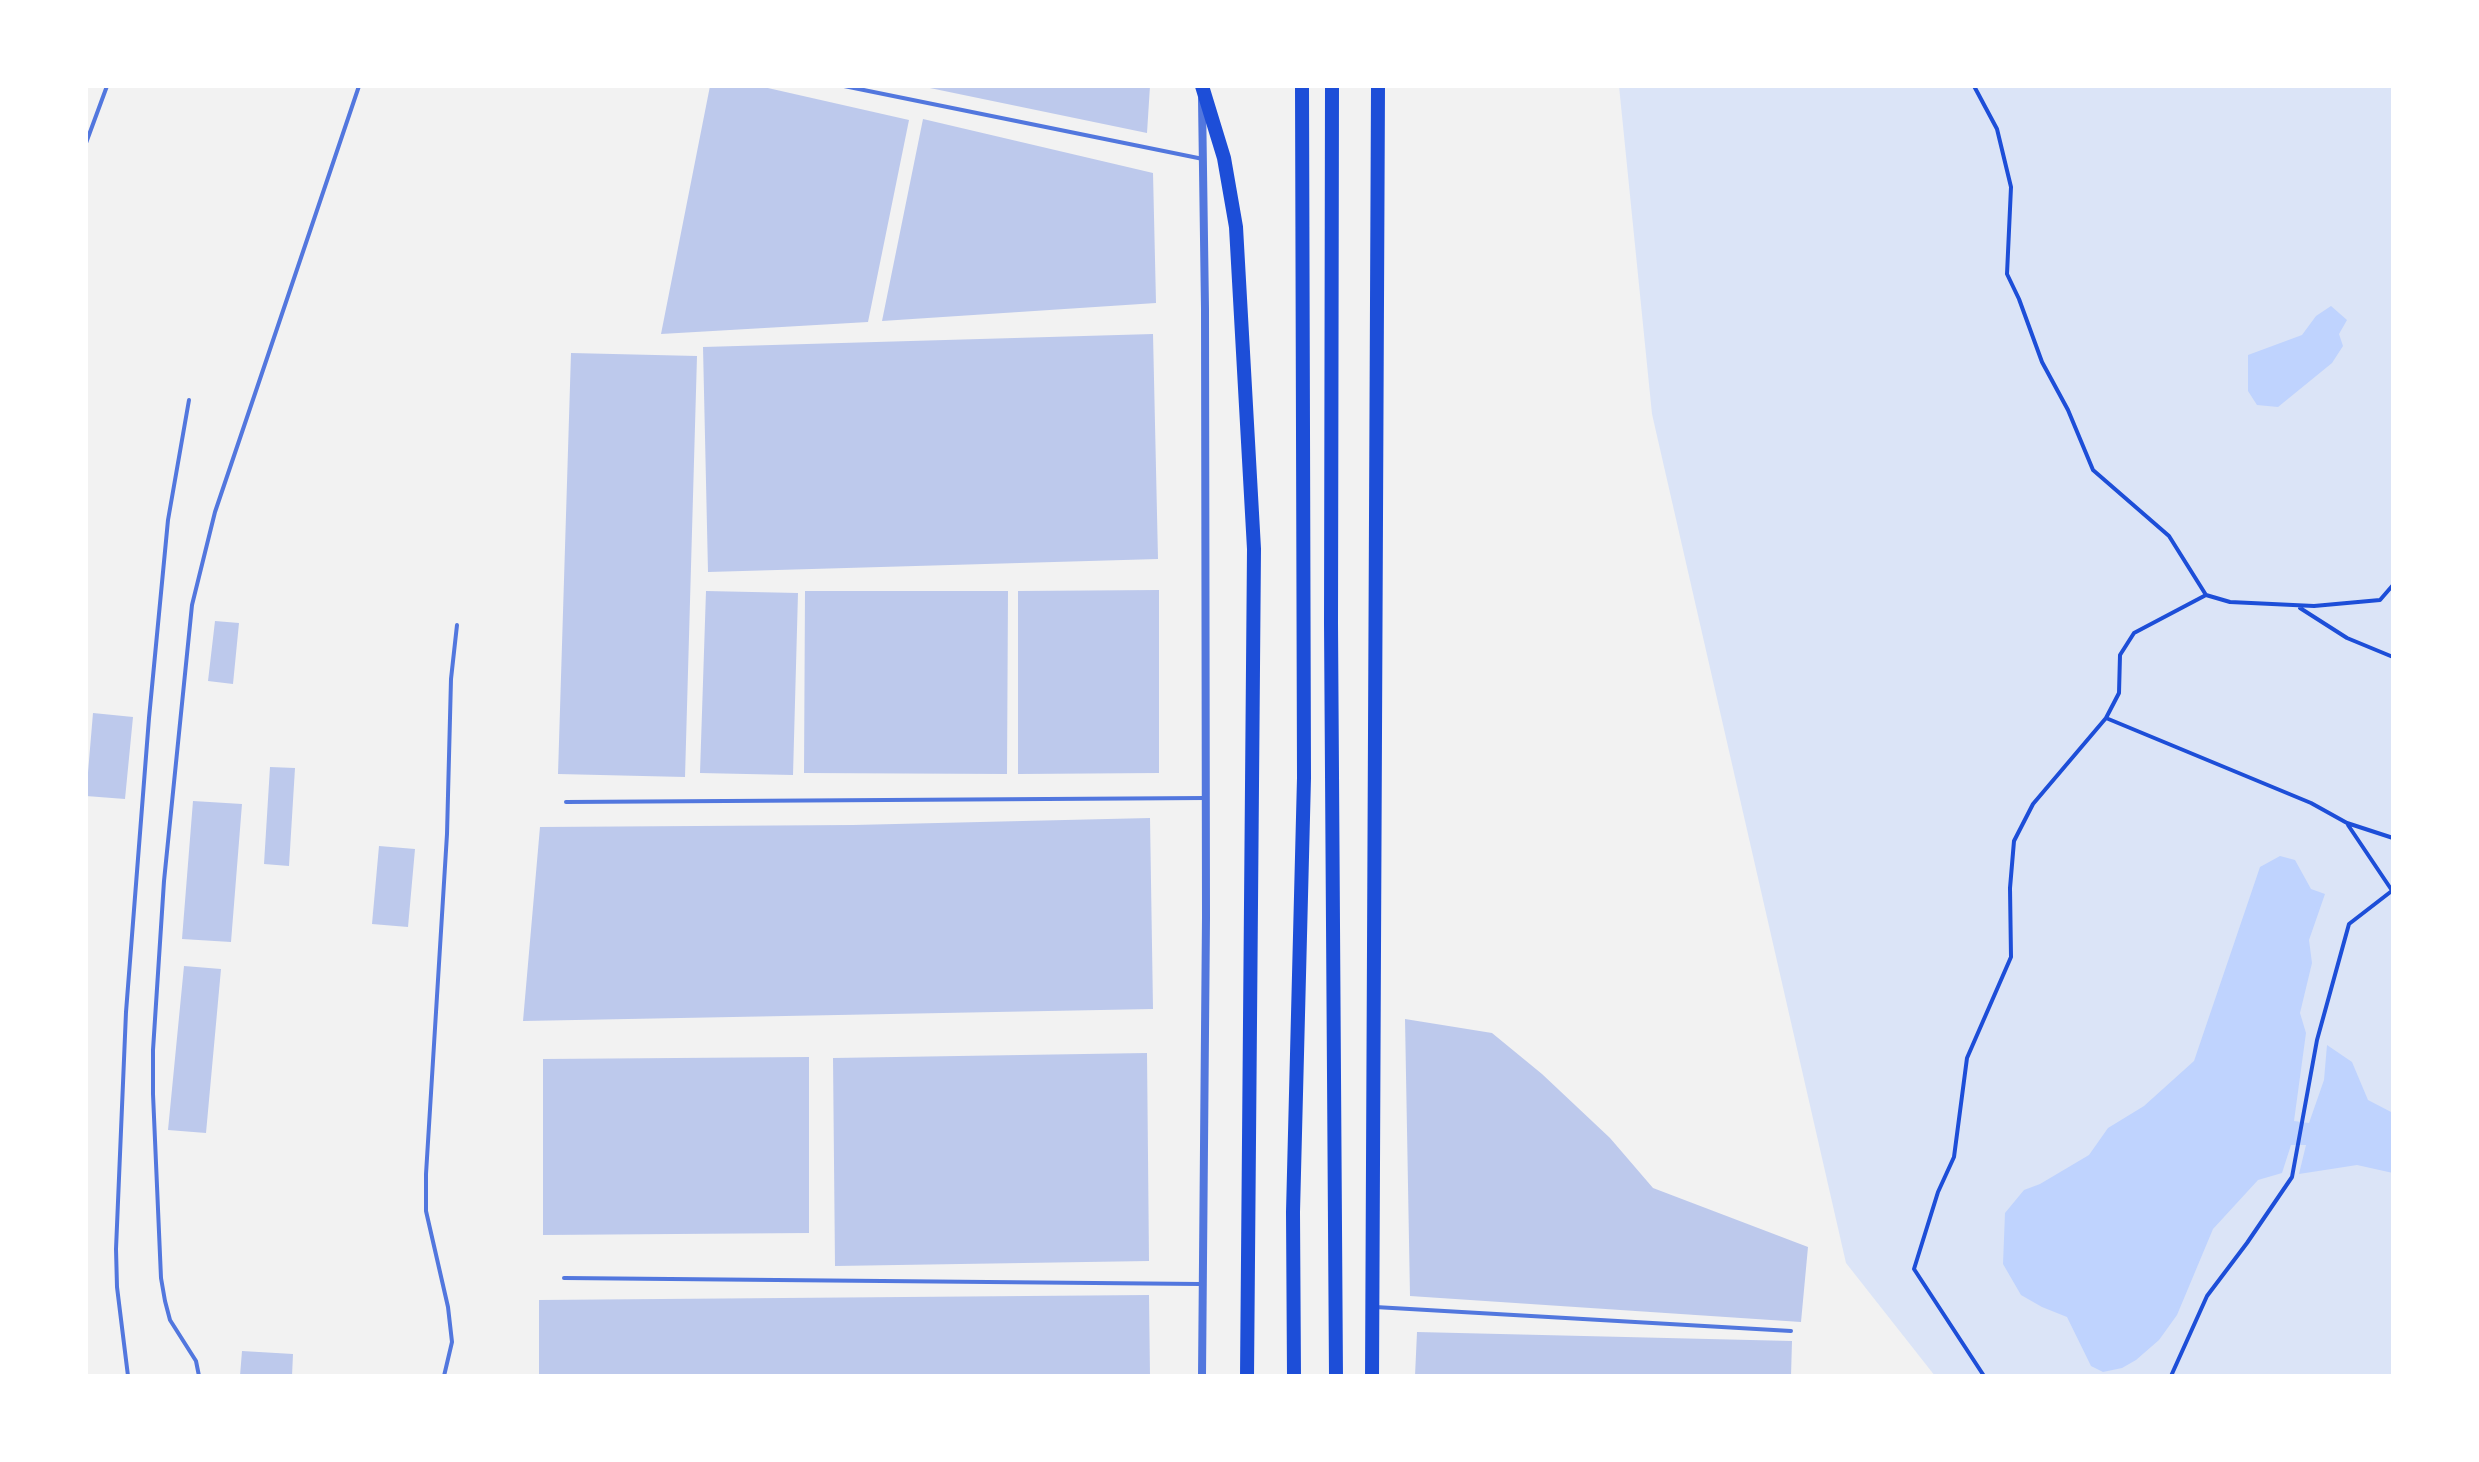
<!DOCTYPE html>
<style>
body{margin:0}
#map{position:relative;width:2479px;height:1462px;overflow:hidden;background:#f2f2f2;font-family:"PT Sans Narrow",sans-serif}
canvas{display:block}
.frame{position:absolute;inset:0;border:88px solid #fff;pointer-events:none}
</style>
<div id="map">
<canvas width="2479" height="1462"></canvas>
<div class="frame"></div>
</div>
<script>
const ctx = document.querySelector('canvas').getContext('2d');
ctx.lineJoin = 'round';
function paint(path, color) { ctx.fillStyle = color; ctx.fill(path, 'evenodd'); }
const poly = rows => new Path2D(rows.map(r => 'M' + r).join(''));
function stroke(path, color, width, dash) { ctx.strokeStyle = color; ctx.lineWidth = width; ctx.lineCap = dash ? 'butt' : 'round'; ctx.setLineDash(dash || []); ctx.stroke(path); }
paint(poly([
 [1619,86,2393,86,2393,1376,1935,1376,1846,1263,1652,414]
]), '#dbe4f7');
paint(poly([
 [2331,306,2347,320,2339,334,2343,346,2332,363,2278,407,2257,405,2248,391,2248,355,2302,335,2316,316],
 [2280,856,2295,860,2311,889,2325,894,2309,940,2312,963,2300,1013,2306,1033,2294,1121,2309,1123,2324,1080,2327,1045,2352,1062,2368,1100,2393,1113,2393,1173,2357,1165,2299,1174,2306,1145,2291,1145,2282,1173,2258,1180,2213,1229,2177,1315,2159,1340,2136,1360,2122,1368,2103,1372,2091,1366,2067,1317,2042,1307,2021,1295,2003,1264,2005,1213,2024,1190,2040,1184,2089,1155,2108,1128,2144,1106,2194,1061,2260,867]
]), '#bfd3fe');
paint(poly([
 [710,86,759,86,909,120,868,322,661,334],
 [925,86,1150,86,1147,133,925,87],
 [923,119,1153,173,1156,303,882,321],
 [1153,334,1158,559,708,572,703,347],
 [571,353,697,356,685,777,558,774],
 [1159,590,1159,773,1018,774,1018,591],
 [706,591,798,593,793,775,700,773],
 [805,591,1008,591,1007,774,804,773],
 [215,621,239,623,233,684,208,681],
 [93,713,133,717,125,799,86,796],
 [270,767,295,768,289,866,264,864],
 [193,801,242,804,231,942,182,939],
 [1150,818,1153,1009,523,1021,540,827,853,825],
 [379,846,415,849,408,927,372,924],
 [184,966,221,969,206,1133,168,1130],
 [1405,1019,1492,1033,1542,1074,1610,1138,1653,1188,1808,1247,1801,1322,1410,1296],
 [1147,1053,1149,1261,835,1266,833,1058],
 [809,1057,809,1233,543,1235,543,1059],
 [1149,1295,1150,1376,539,1376,539,1300],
 [1417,1332,1792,1341,1791,1376,1415,1376],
 [242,1351,293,1354,292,1376,240,1376]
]), '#bdc9ec');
stroke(poly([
 [1974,86,1997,129,2011,187,2007,274,2019,299,2042,362,2068,410,2093,470,2169,536,2206,595,2230,602,2314,606,2380,600,2393,585],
 [2300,608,2347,638,2393,657],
 [2106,718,2119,693,2120,655,2134,633,2206,595],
 [2348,825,2391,889],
 [1984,1376,1914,1269,1938,1192,1954,1157,1967,1058,2011,957,2010,888,2014,841,2033,804,2106,718,2311,803,2347,823,2393,838],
 [2171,1376,2207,1296,2247,1243,2292,1177,2317,1040,2349,924,2393,890]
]), '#1d4ed8', 4);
stroke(poly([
 [844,86,1203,159],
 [86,143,107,86],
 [566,802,1206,798],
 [564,1278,1200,1284],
 [1375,1307,1791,1331],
 [128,1376,117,1287,116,1249,126,1012,149,718,168,520,189,400],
 [199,1376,196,1361,170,1320,165,1301,161,1278,153,1094,153,1050,164,881,192,605,215,512,359,86],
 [444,1376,452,1342,448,1307,426,1211,426,1174,447,834,451,679,457,625]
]), '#5277de', 4);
stroke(poly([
 [1202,99,1205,309,1206,917,1202,1376]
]), '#5277de', 8);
stroke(poly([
 [1202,86,1224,158,1236,227,1254,549,1247,1376],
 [1332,86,1331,623,1336,1376],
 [1294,1376,1293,1212,1304,778,1302,86],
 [1372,1376,1378,86]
]), '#1d4ed8', 14);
</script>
